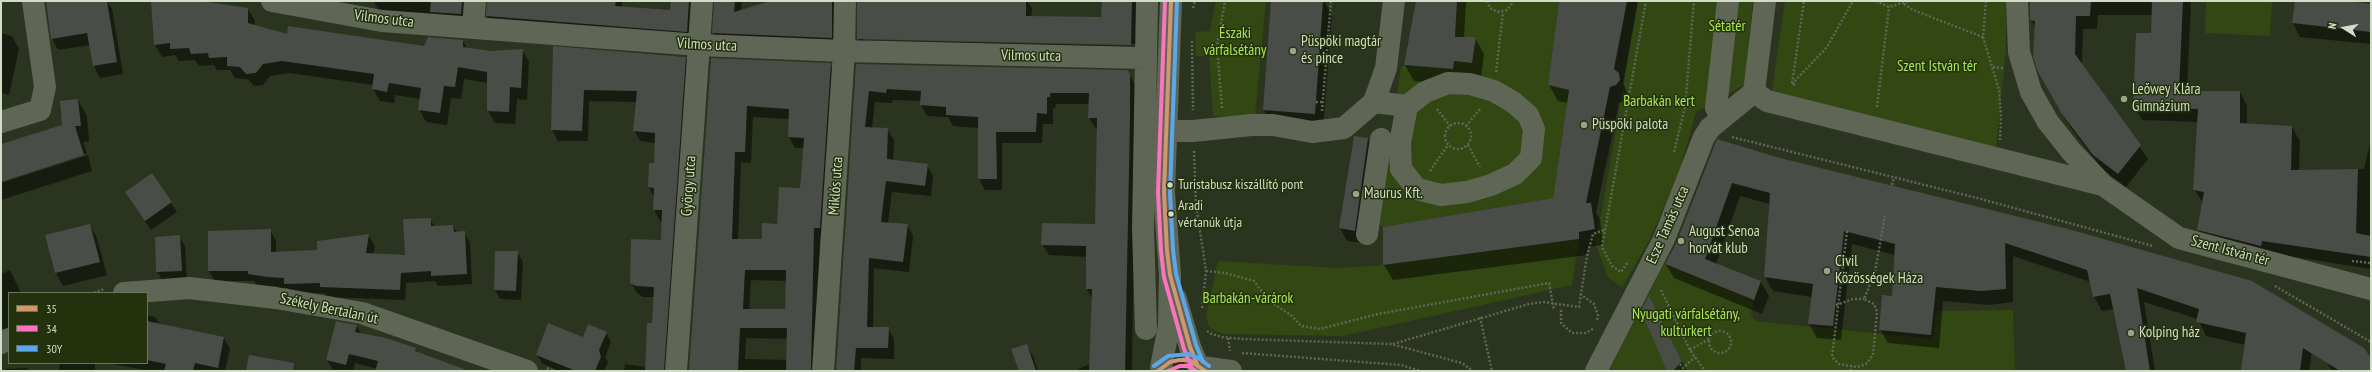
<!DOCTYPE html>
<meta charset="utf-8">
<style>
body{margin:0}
#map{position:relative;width:2372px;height:372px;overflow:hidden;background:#2b341e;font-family:"PT Sans Narrow",sans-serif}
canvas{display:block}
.frame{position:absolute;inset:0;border:2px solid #d2ddc7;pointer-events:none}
.legend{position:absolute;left:8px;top:292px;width:140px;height:72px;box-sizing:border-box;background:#23320c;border:1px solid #697657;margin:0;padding:5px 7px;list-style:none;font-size:12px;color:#d2ddc7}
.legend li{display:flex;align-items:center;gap:8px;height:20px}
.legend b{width:20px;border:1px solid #697657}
.north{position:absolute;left:2324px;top:8px;width:40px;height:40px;-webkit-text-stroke:3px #23320c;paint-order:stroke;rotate:281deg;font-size:11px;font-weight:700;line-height:16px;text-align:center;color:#d2ddc7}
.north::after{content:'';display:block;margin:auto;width:14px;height:18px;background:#d2ddc7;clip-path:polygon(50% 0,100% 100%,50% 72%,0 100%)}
</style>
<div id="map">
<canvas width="2372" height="372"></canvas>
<div class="frame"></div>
<ul class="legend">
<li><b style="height:5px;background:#cd976f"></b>35</li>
<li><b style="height:5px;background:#fc73be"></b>34</li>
<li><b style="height:5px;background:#5aa8eb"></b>30Y</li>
</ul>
<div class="north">N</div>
</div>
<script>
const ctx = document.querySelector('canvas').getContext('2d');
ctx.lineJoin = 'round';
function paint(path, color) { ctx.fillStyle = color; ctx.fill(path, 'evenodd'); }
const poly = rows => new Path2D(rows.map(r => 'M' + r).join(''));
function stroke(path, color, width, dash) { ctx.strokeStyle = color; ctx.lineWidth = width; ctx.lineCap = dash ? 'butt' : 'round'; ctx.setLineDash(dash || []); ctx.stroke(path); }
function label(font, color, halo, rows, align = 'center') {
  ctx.font = font + ' "PT Sans Narrow",sans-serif'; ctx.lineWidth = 3; ctx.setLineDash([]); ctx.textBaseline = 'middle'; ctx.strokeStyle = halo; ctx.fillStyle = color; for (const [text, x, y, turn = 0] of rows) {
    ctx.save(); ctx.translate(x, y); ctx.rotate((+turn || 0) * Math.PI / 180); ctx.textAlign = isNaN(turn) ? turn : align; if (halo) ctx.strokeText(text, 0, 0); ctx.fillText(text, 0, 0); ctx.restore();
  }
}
paint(poly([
 [1216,1,1266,1,1255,116,1213,116,1209,56,1196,56,1195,32,1210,31],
 [1457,1,1559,1,1548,85,1569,90,1553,198,1383,227,1379,225,1401,67,1404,65,1452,69,1454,61,1472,63,1476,37,1455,37],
 [1638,1,1753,1,1744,85,1696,112,1678,176,1650,239,1622,288,1608,277,1594,240,1602,210],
 [1785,1,2006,1,2006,49,1996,149,1782,100,1772,89],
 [2206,1,2272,1,2270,36,2205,33],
 [1579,239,1572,285,1343,336,1225,334,1214,331,1208,324,1206,316,1218,261,1339,268,1383,265],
 [1664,264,1754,300,1751,314,1755,321,1933,339,1936,311,2013,310,2015,371,1609,371]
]), '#324711');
paint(poly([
 [46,1,107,1,112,9,123,74,100,78,94,66,90,45,58,50,52,38],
 [152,1,194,1,248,9,255,21,255,26,288,35,424,47,463,41,467,48,491,52,522,50,529,62,527,100,517,99,515,124,495,123,488,111,488,83,464,79,461,99,451,98,447,125,426,122,419,109,420,99,395,95,394,103,380,101,373,89,373,85,290,73,270,76,263,85,254,86,248,79,235,78,230,70,217,70,214,65,199,66,195,60,179,61,175,55,162,57,155,45],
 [476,1,467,25,380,13,374,2],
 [487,1,622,1,622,8,671,11,672,1,703,1,693,42,494,27,487,16],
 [714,1,742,1,741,11,773,1,846,1,838,49,720,44,713,33],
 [855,1,1027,1,1032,8,1031,18,1102,18,1103,1,1139,1,1137,56,864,50,858,39,858,3],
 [863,38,1136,44,1136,46,863,40],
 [1272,1,1324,1,1332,15,1323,129,1273,125,1264,110],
 [1417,1,1466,1,1464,38,1475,38,1484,54,1481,78,1461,85,1414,81,1405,65],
 [1560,1,1638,1,1623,83,1629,97,1625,101,1619,103,1596,212,1600,220,1603,245,1588,247,1587,255,1393,280,1384,265,1554,198,1568,103,1558,101,1549,85],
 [2031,1,2191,1,2187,92,2240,92,2247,106,2247,124,2292,127,2300,141,2299,171,2364,169,2371,140,2371,269,2206,243,2198,230,2203,203,2194,189,2198,122,2142,120,2134,106,2152,34,2152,15,2098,15,2097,29,2083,29,2082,65,2148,159,2126,187,2102,169,2071,128,2062,114,2036,28,2031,20],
 [2296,1,2340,1,2371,5,2371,44,2300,37,2293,23],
 [1,33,12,36,19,49,9,95,1,93],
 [554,48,685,57,691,68,670,371,624,371,625,364,646,367,653,324,655,297,643,297,637,293,631,282,662,241,663,221,660,221,654,210,654,197,649,187,654,164,656,143,640,141,634,130,637,102,589,101,588,141,558,141,552,130],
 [711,59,830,64,836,75,826,239,820,238,817,371,690,371],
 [753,117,790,119,789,137,795,148,804,148,801,189,778,225,763,240,738,240,741,162,751,163],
 [751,280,787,281,786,310,749,310],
 [746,338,788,339,788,360,745,359],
 [857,65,1129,74,1136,86,1132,371,1074,371,1090,364,1092,299,1087,289,1087,257,1049,255,1042,244,1096,226,1098,129,1096,129,1089,118,1090,104,1056,104,1055,108,1053,108,1053,124,1043,124,1042,143,1002,143,1002,190,985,190,979,179,979,128,953,126,948,117,927,116,921,105,921,101,893,100,892,103,875,102,872,128,887,129,894,140,893,161,927,165,933,176,931,196,892,192,888,223,907,225,913,236,909,272,874,268,873,328,888,328,894,339,894,359,861,358,861,371,837,371],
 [78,100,87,116,89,141,83,142,87,153,1,181,1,146,63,126],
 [1354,137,1368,139,1375,152,1362,243,1347,241,1340,228],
 [1718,141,2315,329,2309,371,2242,371,2246,345,2206,336,2198,319,2144,302,2155,371,2127,371,2114,309,2102,311,2094,297,2091,282,2013,256,2013,302,1989,305,1943,301,1939,348,1888,343,1880,329,1893,297,1895,255,1852,244,1841,340,1817,338,1809,324,1812,297,1773,291,1765,277,1770,204,1740,196,1716,264,1761,282,1769,296,1762,314,1674,278,1666,264,1677,244],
 [88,155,92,171,1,200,1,183],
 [152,175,177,212,151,230,132,202],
 [430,219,435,227,453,226,457,233,464,232,470,243,472,284,438,286,435,281,406,283,405,300,327,297,325,293,291,294,288,288,275,288,256,284,254,281,215,281,209,271,270,230,276,241,276,253,318,251,318,242,369,236,375,246,373,254,406,256],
 [90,225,97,238,107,275,63,286,56,273,46,236],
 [179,237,185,246,187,280,163,281,157,272,156,238],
 [517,252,523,262,521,300,500,299,495,290],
 [10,270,21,293,9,293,9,329,4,331,1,326,1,274],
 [1654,306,1687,371,1668,371],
 [147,315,155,317,160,324,224,338,230,349,225,371,151,371,112,364,147,363],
 [357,326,361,334,415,349,418,353,467,371,376,371,377,369,355,363,353,371,333,370,327,360],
 [606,333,611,342,605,357,608,362,604,371,560,371,543,364,537,355,584,338],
 [1026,345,1033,356,1038,371,1020,371],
 [2371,360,2371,371,2332,371,2327,362],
 [60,363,95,363,95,371,59,371],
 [27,368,29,371,6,371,5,369]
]), '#0007');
paint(poly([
 [46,1,107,1,117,62,93,66,87,33,51,39],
 [151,1,201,1,248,8,248,23,287,34,288,26,424,46,428,37,463,40,463,47,491,51,523,49,521,88,510,87,509,112,487,111,487,72,458,67,455,87,444,86,440,113,418,110,421,88,389,83,387,92,372,89,374,74,282,61,263,64,256,73,246,74,240,67,227,66,227,57,209,58,208,53,191,54,189,48,170,49,170,43,154,45],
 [431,1,462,1,461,14,430,12],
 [487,1,616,1,615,6,670,10,671,1,689,1,687,32,486,16],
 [714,1,735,1,734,12,770,1,832,1,832,38,712,33],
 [857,1,1026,1,1026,16,1101,17,1102,1,1132,1,1131,45,857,39],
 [1271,1,1323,1,1315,114,1263,110],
 [1416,1,1457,1,1455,37,1476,37,1472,63,1454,61,1453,69,1404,65],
 [1559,1,1627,1,1614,69,1619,73,1620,80,1616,85,1610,87,1586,203,1591,203,1595,229,1579,232,1579,239,1383,265,1383,227,1553,198,1569,90,1548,85],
 [2030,1,2091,1,2090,16,2076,16,2075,54,2141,145,2118,174,2093,155,2062,114,2037,70,2033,56,2035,21,2030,20],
 [2152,1,2183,1,2179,91,2240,91,2240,123,2292,126,2291,170,2358,169,2356,233,2371,236,2371,257,2262,241,2261,246,2197,230,2204,192,2193,190,2198,109,2133,107,2136,33,2151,33],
 [2295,1,2348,1,2371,4,2371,32,2292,23],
 [553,46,686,57,664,371,645,371,647,323,652,323,654,287,636,286,630,283,631,239,661,240,662,210,653,210,654,188,648,187,649,163,654,163,655,133,633,131,637,91,584,90,582,131,551,130],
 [711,58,831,63,820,228,814,228,811,371,786,371,787,328,740,328,738,371,689,371],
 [747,106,789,109,788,137,804,138,800,188,779,187,777,224,762,223,762,239,732,239,735,152,745,152],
 [745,270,786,270,785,309,743,309],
 [856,64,1127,70,1130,74,1130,119,1125,371,1089,371,1092,289,1086,289,1086,246,1041,245,1042,223,1095,224,1097,118,1088,118,1089,93,1050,93,1050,97,1047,97,1047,114,1037,113,1036,132,996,132,997,179,978,179,978,117,946,115,946,107,920,105,921,91,887,89,886,93,869,91,865,127,888,128,887,159,928,164,925,186,886,181,881,222,908,224,903,262,869,258,867,327,889,327,888,348,856,348,854,371,836,371],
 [78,99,81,126,75,126,84,155,1,182,1,144,62,125,60,101],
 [1354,136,1368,138,1355,231,1339,228],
 [1717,139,1776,157,2068,229,2252,281,2364,348,2371,358,2371,371,2340,371,2303,348,2300,371,2241,371,2246,333,2196,322,2199,309,2137,288,2150,371,2126,371,2110,294,2093,297,2087,270,2005,243,2006,289,1981,291,1936,287,1931,335,1879,330,1882,295,1892,296,1895,244,1844,231,1833,326,1808,324,1813,284,1764,277,1770,193,1732,183,1705,259,1761,281,1754,300,1665,264,1676,244],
 [152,173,172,202,145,221,125,192],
 [431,218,431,226,453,225,454,232,465,231,467,274,431,276,431,271,401,273,400,290,320,287,320,283,284,284,284,278,268,277,248,274,248,271,208,271,208,231,271,229,271,252,317,250,317,241,369,234,366,253,405,255,403,219],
 [90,224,100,262,55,273,45,235],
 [180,235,182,271,156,272,155,237],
 [495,251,518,251,516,291,494,290],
 [1649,296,1682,361,1673,371,1667,371,1641,311],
 [147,321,224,337,218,368,195,363,193,371,164,371,166,364,147,360],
 [336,321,357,325,355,332,386,338,416,348,415,351,464,369,464,371,375,371,378,361,349,354,346,365,326,360],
 [548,323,583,337,588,324,607,332,599,350,601,357,595,371,576,371,536,355],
 [1027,344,1036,371,1019,371,1011,349],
 [249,355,294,363,293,371,246,371]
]), '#4a4c48');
stroke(poly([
 [1487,1,1490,8,1498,12,1507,10,1514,1],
 [1876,1,1889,7,1909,1],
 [1986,1,1983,37,1999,90,2001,117,2000,140],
 [1904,4,1913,10,1983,37],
 [1193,8,1195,1],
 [1192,41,1193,110],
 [1993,67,2003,68],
 [1496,72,1503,12],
 [1792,84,1827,47,1853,1],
 [1795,85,1792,84,1804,1],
 [1316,102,1323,102],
 [1877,107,1889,7],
 [1222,108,1217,46,1225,1],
 [1437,109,1450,126],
 [1322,111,1331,1],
 '1445 136a13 13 0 1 1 26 0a13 13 0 1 1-26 0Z',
 [1466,126,1481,108],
 [1732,137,1981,199,2153,246],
 [1468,145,1480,167],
 [1194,151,1196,204,1206,271,1202,309],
 [1674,152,1685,107,1694,1],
 [1430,171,1448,145],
 [1892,185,1894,177],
 [1847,231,1832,357,1839,364,1857,367,1866,364,1873,355,1877,312,1874,304,1864,299,1875,272,1885,216],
 [2352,261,2371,263],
 [1627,263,1621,272,1612,266,1602,247,1646,1],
 [1206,271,1225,273,1254,281,1268,300,1292,316,1301,326,1320,329,1378,314,1549,283,1554,310],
 [2275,286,2371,342],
 [1661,290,1690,350,1705,371],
 [94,293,104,289],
 [1580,294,1594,304,1598,315,1597,321],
 [1836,305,1853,299,1864,299],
 [1561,310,1561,323,1572,333,1586,333,1593,329],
 [1480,317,1492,371],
 '1709 342a11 11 0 1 1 22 0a11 11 0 1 1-22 0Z',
 [1207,331,1212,334,1222,337,1242,339,1391,344,1462,363,1473,371],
 [1228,338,1230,351],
 [1393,344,1529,304,1543,302,1579,307,1587,256,1593,234,1604,230],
 [1690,350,1709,339],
 [1242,353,1401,365,1420,371],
 [1680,364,1683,368,1695,357],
 [547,368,554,371],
 [1851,371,1852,366]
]), '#606658', 2.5, [2, 2]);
stroke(poly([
 [272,1,382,21,699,45,844,51,1145,58],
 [2017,1,2019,52,2031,92,2048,122,2071,151,2103,185,2179,238,2371,289],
 [473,28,475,1],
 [1754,92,1767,101,2103,185],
 [1754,92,1765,1],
 [1374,102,1407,106,1425,92,1448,83,1470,84,1494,91,1513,102,1528,115,1534,129,1531,158,1515,174,1491,185,1467,192,1441,195,1417,189,1401,169,1400,143,1407,106],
 [1722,117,1716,108,1728,1],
 [1,122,40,110,45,87,33,1],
 [1166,131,1193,131,1251,125,1273,125,1312,132,1344,128,1374,102,1386,68,1394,1],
 [1367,234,1381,139],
 [124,293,189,288,276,298,362,313,527,371],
 [1176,299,1190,347,1197,364],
 [1146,329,1143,228,1147,1],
 [1,343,9,339],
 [1161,367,1169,326,1170,275,1164,192,1171,1],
 [1202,367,1231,371],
 [676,371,702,1],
 [823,371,844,51,845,1],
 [1596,371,1664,239,1704,137,1710,128,1754,92]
]), '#5f6656', 22);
stroke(poly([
 [1171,1,1164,192,1167,251,1170,275,1190,347,1197,364],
 [1158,371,1170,362,1179,360,1189,360,1205,371]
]), '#cd976f', 4);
stroke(poly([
 [1165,1,1158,192,1161,251,1164,277,1184,349,1191,366],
 [1168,371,1180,366,1188,366,1196,371]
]), '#fc73be', 4);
stroke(poly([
 [1177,1,1170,192,1173,250,1176,274,1196,345,1203,362],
 [1154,366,1168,356,1189,354,1200,359,1209,366]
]), '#5aa8eb', 4);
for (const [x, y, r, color] of [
 [1293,51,4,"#98a28c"],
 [2124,99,4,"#98a28c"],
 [1584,125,4,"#98a28c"],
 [1170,185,3.5,"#d2ddc7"],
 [1356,194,4,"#98a28c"],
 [1171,214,3.5,"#d2ddc7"],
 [1681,241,4,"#98a28c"],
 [1827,271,4,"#98a28c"],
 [2131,333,4,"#98a28c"]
]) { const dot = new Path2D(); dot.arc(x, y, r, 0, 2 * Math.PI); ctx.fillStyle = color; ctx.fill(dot); stroke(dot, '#23320c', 1.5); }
label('14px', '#d2ddc7', '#23320c', [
 ["Turistabusz kiszállító pont",1178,185],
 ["Aradi",1178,206],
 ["vértanúk útja",1178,223]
], 'left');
label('15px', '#d2ddc7', '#23320c', [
 ["Vilmos utca",384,19,7],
 ["Vilmos utca",707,45,3],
 ["Vilmos utca",1031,56,1],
 ["György utca",689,186,-86],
 ["Miklós utca",836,186,-86],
 ["Esze Tamás utca",1668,225,-66],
 ["Szent István tér",2230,251,15],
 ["Székely Bertalan út",329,309,12]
]);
label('15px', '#abe553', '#23320c', [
 ["Sétatér",1727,27],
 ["Északi",1235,34],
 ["várfalsétány",1235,51],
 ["Szent István tér",1937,67],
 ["Barbakán kert",1659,102],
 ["Barbakán-várárok",1248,299],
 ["Nyugati várfalsétány,",1686,315],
 ["kultúrkert",1686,332]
]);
label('15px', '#d2ddc7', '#23320c', [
 ["Püspöki magtár",1301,42],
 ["és pince",1301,59],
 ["Leőwey Klára",2132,90],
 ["Gimnázium",2132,107],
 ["Püspöki palota",1592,125],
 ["Maurus Kft.",1364,194],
 ["August Senoa",1689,232],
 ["horvát klub",1689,249],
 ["Civil",1835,262],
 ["Közösségek Háza",1835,279],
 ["Kolping ház",2139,333]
], 'left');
</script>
